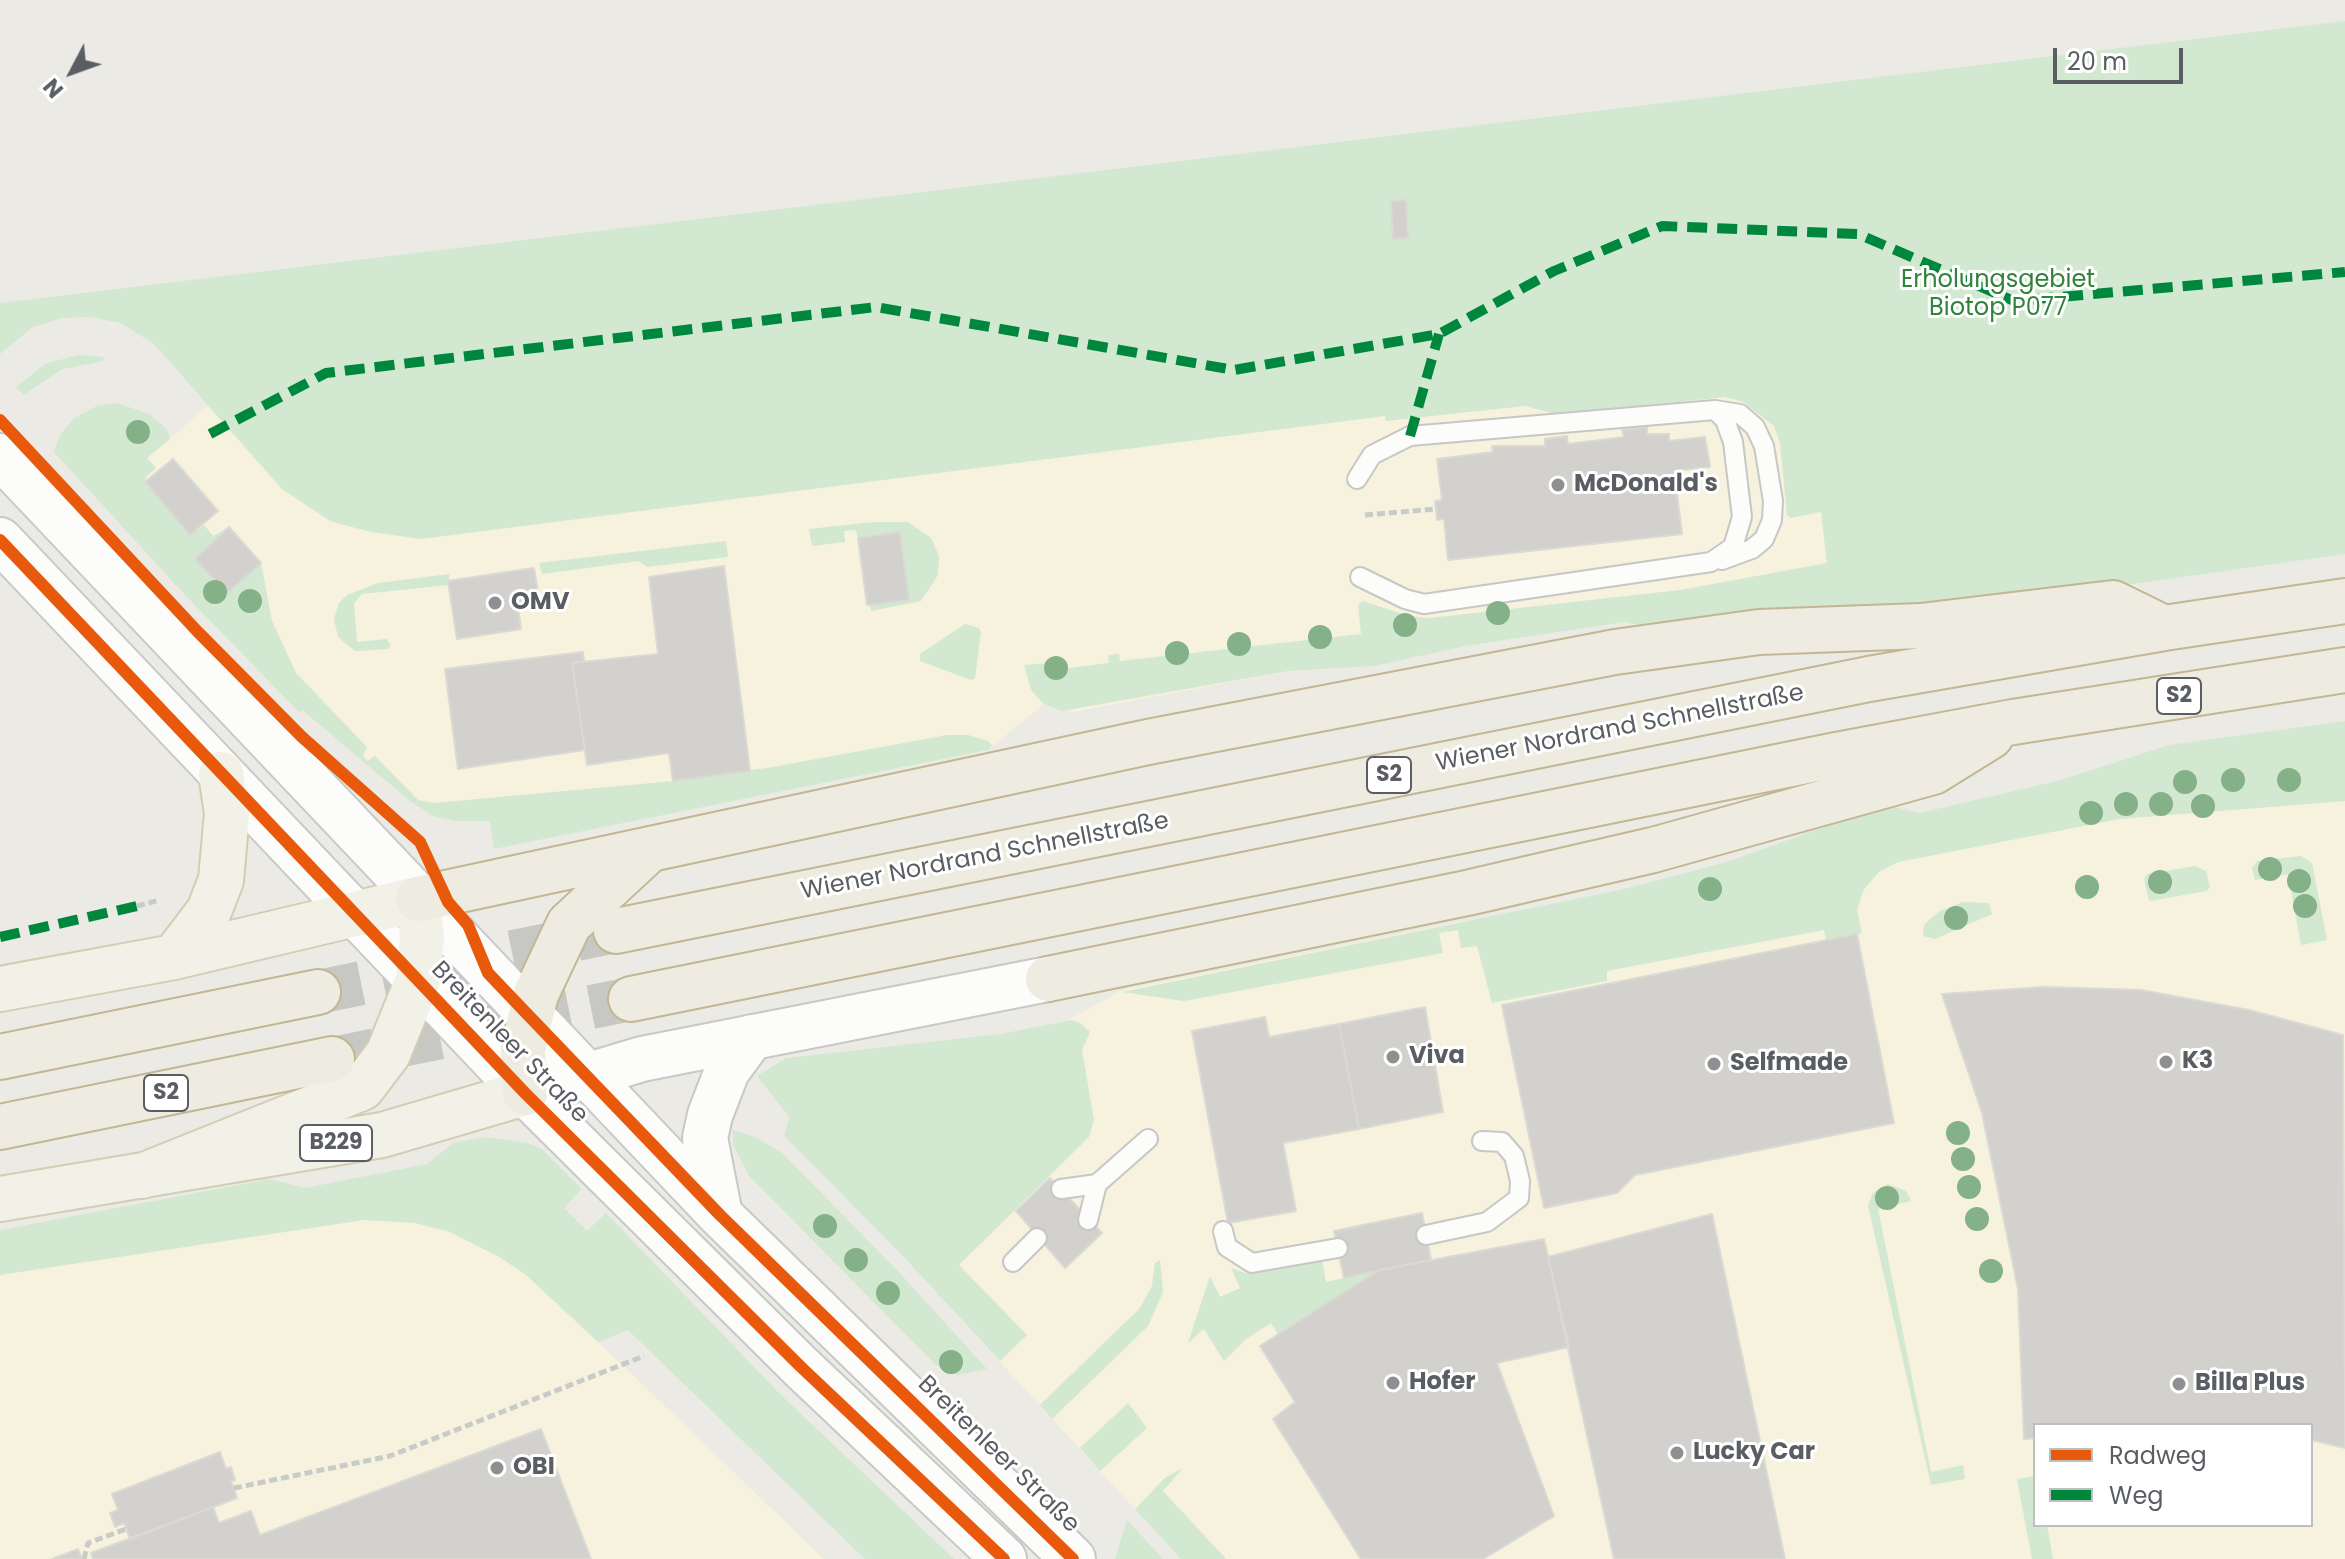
<!DOCTYPE html>
<meta charset="utf-8">
<style>
body{margin:0}
#map{position:relative;width:2345px;height:1559px;overflow:hidden;background:#ebeae5;font-family:Poppins,sans-serif}
canvas{display:block}
.legend{position:absolute;left:2033px;top:1423px;width:280px;height:104px;box-sizing:border-box;background:#fff;border:2px solid #bdbfc1;margin:0;padding:10px 14px;list-style:none;font-size:24px;color:#5a5e63}
.legend li{display:flex;align-items:center;gap:16px;height:40px}
.legend b{width:40px;border:2px solid #bdbfc1}
.north{position:absolute;left:32px;top:32px;width:80px;height:80px;-webkit-text-stroke:6px #fff;paint-order:stroke;rotate:229deg;font-size:22px;font-weight:700;line-height:32px;text-align:center;color:#5a5e63}
.north::after{content:'';display:block;margin:auto;width:28px;height:36px;background:#5a5e63;clip-path:polygon(50% 0,100% 100%,50% 72%,0 100%)}
.scale{position:absolute;left:2053px;top:48px;width:130px;height:36px;box-sizing:border-box;border:4px solid #5a5e63;border-top:0;padding-left:10px;font-size:24px;line-height:28px;white-space:nowrap;color:#5a5e63;-webkit-text-stroke:6px #fff;paint-order:stroke}
</style>
<div id="map">
<canvas width="2345" height="1559"></canvas>
<ul class="legend">
<li><b style="height:10px;background:#e8590c"></b>Radweg</li>
<li><b style="height:10px;background:#00873e"></b>Weg</li>
</ul>
<div class="north">N</div>
<div class="scale">20 m</div>
</div>
<script>
const ctx = document.querySelector('canvas').getContext('2d');
ctx.lineJoin = 'round';
function paint(path, color) { ctx.fillStyle = color; ctx.fill(path, 'evenodd'); }
const poly = rows => new Path2D(rows.map(r => 'M' + r).join(''));
function stroke(path, color, width, dash) { ctx.strokeStyle = color; ctx.lineWidth = width; ctx.lineCap = dash ? 'butt' : 'round'; ctx.setLineDash(dash || []); ctx.stroke(path); }
function label(font, color, halo, rows, align = 'center') {
  ctx.font = font + ' Poppins,sans-serif'; ctx.lineWidth = 6; ctx.setLineDash([]); ctx.textBaseline = 'middle'; ctx.strokeStyle = halo; ctx.fillStyle = color; for (const [text, x, y, turn = 0] of rows) {
    ctx.save(); ctx.translate(x, y); ctx.rotate((+turn || 0) * Math.PI / 180); ctx.textAlign = isNaN(turn) ? turn : align; if (halo) ctx.strokeText(text, 0, 0); ctx.fillText(text, 0, 0); ctx.restore();
  }
}
paint(poly([
 [1738,375,1810,428,1828,562,1662,631,1625,622,1466,646,1375,666,1288,671,1073,712,1044,704,988,750,494,849,490,821,454,821,433,816,410,801,302,710,300,713,98,500,208,406,282,489,330,521,371,532],
 [2345,801,2345,1559,1181,1559,898,1251,784,1136,789,1117,757,1076,786,1058,1000,1034,1066,1021,1123,990,1465,921,1475,936,1898,862,2119,819],
 [2035,1425,2311,1425,2311,1525,2035,1525],
 [448,1172,516,1263,824,1559,0,1559,0,1239]
]), '#f6f2dd');
paint(poly([
 [2345,21,2345,554,2125,585,1662,631,1625,622,1466,646,1375,666,1288,671,1062,711,1044,704,1031,690,1024,665,1060,662,1061,669,1109,663,1108,655,1119,654,1120,661,1361,634,1358,606,1362,601,1409,616,1429,618,1680,590,1827,563,1821,512,1791,518,1787,515,1780,443,1774,426,1743,402,1725,397,1559,415,1525,406,1386,421,1385,416,421,539,371,532,330,521,282,489,154,344,121,323,90,317,62,318,33,327,0,354,0,303],
 [78,355,103,357,104,361,62,369,24,395,16,387,45,364],
 [117,403,149,414,167,429,170,439,147,458,156,468,146,477,145,483,190,535,204,525,213,536,229,527,195,559,227,593,261,563,272,621,296,673,367,747,363,755,367,761,375,756,418,800,434,803,674,781,773,767,947,735,968,735,988,741,992,746,988,750,494,849,490,821,454,821,433,816,410,801,302,710,300,713,186,596,54,452,60,435,74,418,97,406],
 [873,522,908,522,931,538,939,556,938,575,921,601,871,611,870,605,909,599,900,532,858,538,856,530,844,531,845,542,812,546,809,529],
 [726,541,728,557,647,567,639,561,542,574,539,563],
 [449,574,449,585,362,594,354,603,357,642,386,639,391,645,388,649,355,651,338,637,334,619,339,603,347,595,378,583],
 [965,624,979,628,981,632,975,678,971,680,920,661,920,654],
 [2345,721,2345,801,2119,819,1898,862,1879,872,1864,889,1857,910,1862,933,1857,934,1826,940,1824,930,1607,971,1607,981,1492,1003,1477,946,1461,948,1458,930,1439,933,1443,953,1184,1001,1122,992,1624,889,1727,862,1885,805,1920,813,2061,780,2169,745],
 [2301,856,2312,863,2327,940,2301,945,2288,874,2255,880,2252,868,2257,861],
 [2195,866,2206,871,2210,887,2207,891,2149,901,2144,879,2147,874],
 [1963,902,1989,903,1992,914,1935,939,1923,936,1924,925,1940,911],
 [1072,1020,1082,1024,1090,1032,1082,1050,1094,1120,1089,1137,959,1265,1027,1335,1000,1361,898,1251,784,1136,789,1117,757,1076,786,1058,1000,1034],
 [732,1130,755,1137,782,1153,896,1269,987,1369,958,1375,937,1366,749,1176,734,1147],
 [485,1137,527,1143,542,1149,582,1189,564,1208,587,1231,606,1213,780,1394,954,1559,865,1559,628,1330,598,1342,526,1275,501,1258,450,1232,415,1223,364,1220,0,1275,0,1230,270,1179,305,1188,427,1164,453,1143],
 [1888,1184,1906,1191,1911,1201,1878,1209,1931,1472,1963,1465,1965,1479,1931,1485,1868,1205,1873,1193],
 [1322,1259,1326,1282,1379,1270,1278,1334,1271,1323,1246,1339,1224,1361,1204,1329,1188,1343,1210,1276,1220,1297,1240,1288,1231,1268,1245,1273],
 [1160,1260,1163,1292,1148,1326,1052,1419,1040,1405,1139,1309,1152,1286,1155,1263],
 [1128,1403,1147,1428,1100,1471,1080,1448],
 [1183,1468,1163,1491,1226,1559,1181,1559,1135,1509,1166,1477],
 [2035,1476,2035,1525,2047,1525,2053,1559,2032,1559,2017,1479],
 [1127,1520,1163,1559,1115,1559]
]), '#d2e8d1');
const building = poly([
 [1406,200,1408,238,1393,239,1391,201,1406,200],
 [1647,427,1647,434,1669,434,1669,441,1705,437,1710,467,1674,471,1682,534,1448,560,1444,519,1437,520,1435,501,1442,500,1437,459,1493,452,1492,446,1545,446,1545,439,1567,436,1568,444,1624,437,1622,430,1647,427],
 [173,459,218,511,190,535,145,482,173,459],
 [229,527,261,563,227,593,195,559,229,527],
 [900,532,909,600,867,605,858,538,900,532],
 [724,566,750,771,673,781,669,753,587,765,572,663,658,654,649,577,724,566],
 [534,568,540,605,518,608,521,629,457,639,448,581,534,568],
 [583,652,584,661,572,663,585,750,458,769,445,669,583,652],
 [1857,934,1894,1123,1635,1175,1617,1193,1544,1208,1502,1005,1857,934],
 [2045,987,2141,990,2249,1010,2343,1035,2345,1448,2311,1440,2311,1425,2035,1425,2035,1438,2024,1439,2018,1289,1982,1113,1942,994,2045,987],
 [1425,1007,1443,1112,1359,1129,1339,1024,1425,1007],
 [1265,1017,1269,1037,1339,1024,1359,1129,1283,1143,1296,1211,1228,1223,1192,1031,1265,1017],
 [1050,1178,1102,1233,1065,1268,1016,1211,1050,1178],
 [1422,1213,1431,1260,1344,1278,1334,1231,1422,1213],
 [1712,1214,1785,1559,1614,1559,1548,1257,1712,1214],
 [1544,1239,1569,1347,1497,1363,1554,1516,1483,1559,1361,1559,1273,1419,1295,1402,1260,1346,1379,1270,1544,1239],
 [541,1429,591,1559,93,1559,91,1553,213,1507,219,1523,251,1511,260,1535,541,1429],
 [220,1452,226,1469,231,1467,235,1480,231,1481,237,1498,130,1539,124,1523,115,1527,110,1513,118,1510,112,1494,220,1452],
 [78,1549,82,1559,52,1559,78,1549]
]);
paint(building, '#d2d1ce');
stroke(building, '#dad9d4', 2);
stroke(poly([
 [318,992,616,931],
 [332,1059,631,999]
]), '#c7c7c4', 44, [44, 22]);
const service = poly([
 [1715,410,1740,414,1755,427,1764,446,1773,501,1772,520,1764,539,1752,549,1722,560],
 [1357,479,1372,455,1410,436,1715,410,1725,420,1733,442,1742,517,1733,547,1711,562,1424,604,1405,599,1360,577],
 [1061,1189,1097,1184],
 [1088,1220,1097,1184,1148,1139],
 [1223,1231,1227,1247,1252,1263,1338,1248],
 [1426,1235,1487,1222,1519,1198,1520,1181,1514,1156,1502,1142,1482,1141],
 [1013,1262,1037,1238]
]);
const secondary = poly([
 [0,456,720,1215,1073,1559],
 [0,540,525,1093,801,1367,1004,1559],
 [562,1083,642,1059,1048,979],
 [720,1215,705,1138,710,1115,727,1071,752,1037]
]);
const primary = poly([
 [174,957,209,911,221,880,227,813,221,774],
 [0,989,174,957,418,899,422,937,418,980,388,1054,362,1088,142,1176],
 [0,1199,382,1135,525,1093]
]);
const motorway = poly([
 [418,899,1148,742,1615,652,1759,632,1921,626,2113,603,2164,628],
 [616,931,1869,679,2164,628,2345,601],
 [1048,979,1467,893,1653,850,1933,772,1991,736],
 [631,999,1836,755,2013,722,2345,670],
 [0,1057,318,992],
 [525,1093,523,1049,536,994,569,924,649,850],
 [0,1127,332,1059]
]);
stroke(service, '#c7c7c5', 22);
stroke(secondary, '#c7c8c7', 48);
stroke(primary, '#d3cdb2', 48);
stroke(motorway, '#c2b792', 48);
stroke(poly([
 [1365,515,1436,509],
 [137,906,160,900],
 [234,1488,390,1456,644,1356],
 [84,1559,88,1543,126,1529]
]), '#c7ccc9', 5, [8, 4]);
stroke(service, '#fcfcfb', 18);
stroke(secondary, '#fcfcfb', 44);
stroke(primary, '#f2f1e7', 44);
stroke(motorway, '#eeece0', 44);
stroke(poly([
 [210,434,326,373,876,307,1234,370,1439,334,1554,271,1662,226,1858,234,2014,301,2345,272],
 [1410,436,1439,334],
 [0,937,137,906]
]), '#00873e', 10, [20, 10]);
stroke(poly([
 [0,420,197,631,302,737,420,842,448,902,468,925,488,973,530,1017,720,1215,1073,1559],
 [0,540,525,1093,801,1367,1004,1559]
]), '#e8590c', 12);
ctx.fillStyle = '#85b188';
for (const [x, y] of [
 [138,432],
 [215,592],
 [250,601],
 [1498,613],
 [1405,625],
 [1320,637],
 [1239,644],
 [1177,653],
 [1056,668],
 [2233,780],
 [2289,780],
 [2185,782],
 [2126,804],
 [2161,804],
 [2203,806],
 [2091,813],
 [2270,869],
 [2299,881],
 [2160,882],
 [2087,887],
 [1710,889],
 [2305,906],
 [1956,918],
 [1958,1133],
 [1963,1159],
 [1969,1187],
 [1887,1198],
 [1977,1219],
 [825,1226],
 [856,1260],
 [1991,1271],
 [888,1293],
 [951,1362]
]) { ctx.beginPath(); ctx.arc(x, y, 12, 0, 2 * Math.PI); ctx.fill(); }
for (const [x, y, r, color] of [
 [1558,485,8,"#8d8f90"],
 [495,603,8,"#8d8f90"],
 [1393,1057,8,"#8d8f90"],
 [2166,1062,8,"#8d8f90"],
 [1714,1064,8,"#8d8f90"],
 [1393,1383,8,"#8d8f90"],
 [2179,1384,8,"#8d8f90"],
 [1677,1453,8,"#8d8f90"],
 [497,1468,8,"#8d8f90"]
]) { const dot = new Path2D(); dot.arc(x, y, r, 0, 2 * Math.PI); ctx.fillStyle = color; ctx.fill(dot); stroke(dot, '#fff', 3); }
for (const [x, y, w] of [
 [2179,696,44],
 [1389,775,44],
 [166,1093,44],
 [336,1143,72]
]) { const box = new Path2D(); box.roundRect(x - w / 2, y - 18, w, 36, 6); ctx.fillStyle = '#fff'; ctx.fill(box); stroke(box, '#5a5e63', 2); }
label('bold 22px', '#5a5e63', null, [
 ["S2",2179,696],
 ["S2",1389,775],
 ["S2",166,1093],
 ["B229",336,1143]
]);
label('24px', '#31833b', '#fff', [
 ["Erholungsgebiet",1998,281],
 ["Biotop P077",1998,309]
]);
label('bold 24px', '#5a5e63', '#fff', [
 ["McDonald's",1574,485],
 ["OMV",511,603],
 ["Viva",1409,1057],
 ["K3",2182,1062],
 ["Selfmade",1730,1064],
 ["Hofer",1409,1383],
 ["Billa Plus",2195,1384],
 ["Lucky Car",1693,1453],
 ["OBI",513,1468]
], 'left');
label('24px', '#5a5e63', '#fff', [
 ["Wiener Nordrand Schnellstraße",1620,729,-11],
 ["Wiener Nordrand Schnellstraße",985,857,-11],
 ["Breitenleer Straße",509,1043,46],
 ["Breitenleer Straße",998,1455,44]
]);
</script>
